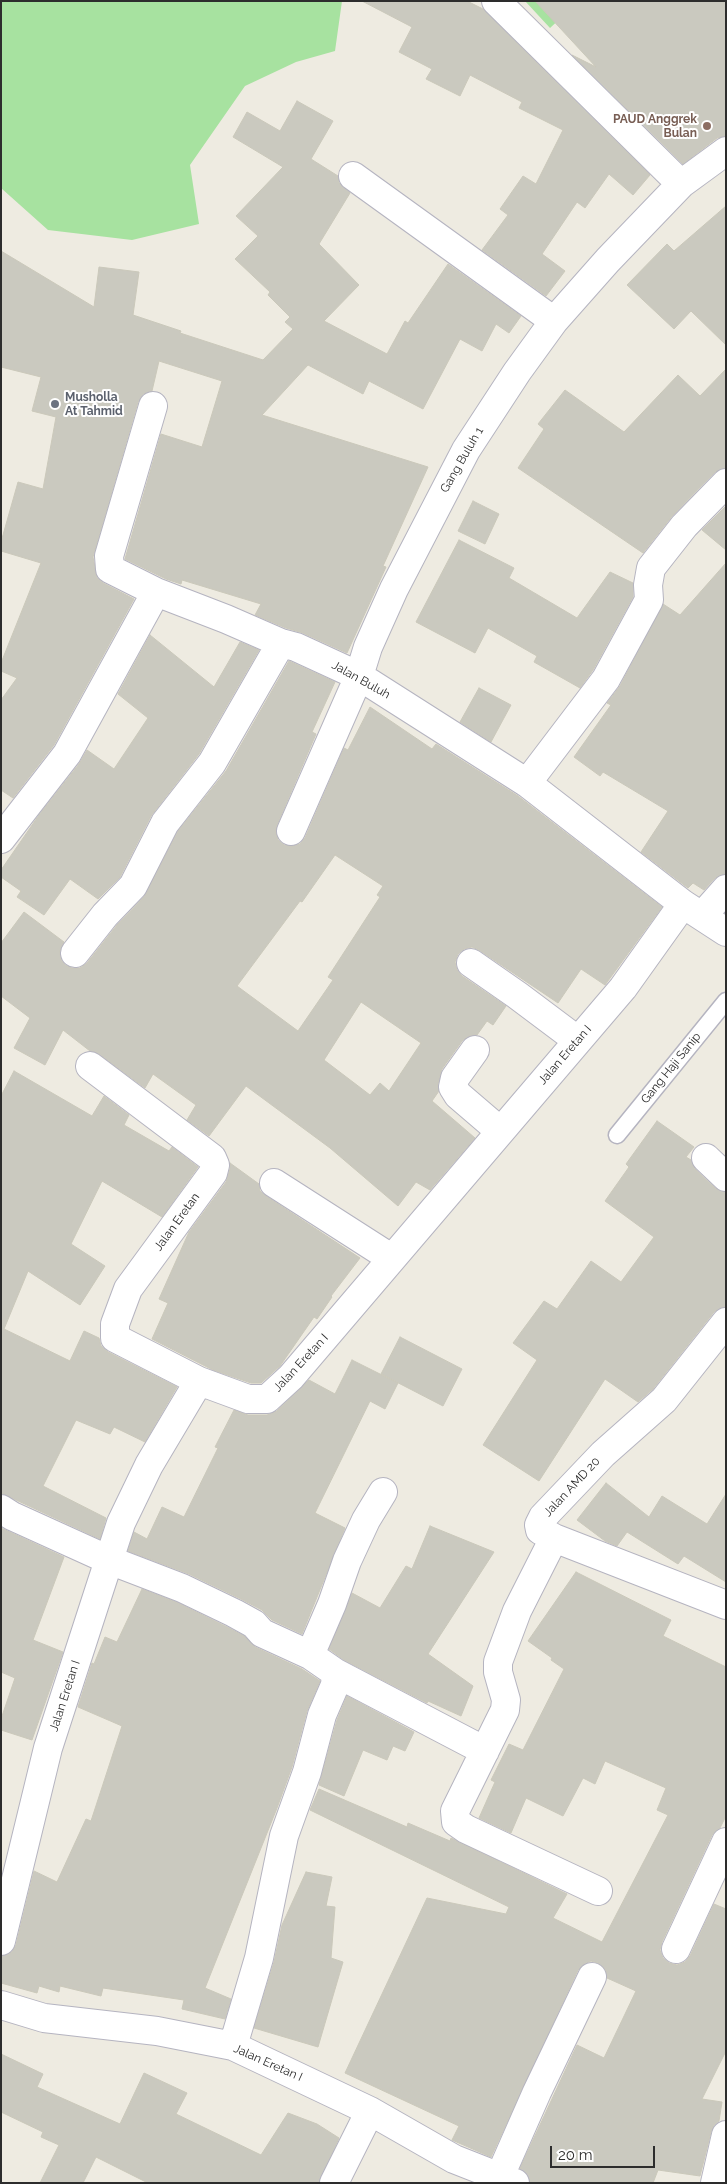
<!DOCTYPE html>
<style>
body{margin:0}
#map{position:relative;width:727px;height:2184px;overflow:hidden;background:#eeebe1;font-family:Raleway,sans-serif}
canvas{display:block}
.frame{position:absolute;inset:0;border:2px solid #2d2d2d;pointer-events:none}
.scale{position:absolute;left:550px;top:2146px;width:105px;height:22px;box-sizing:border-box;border:2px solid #2d2d2d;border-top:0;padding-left:6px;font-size:15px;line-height:18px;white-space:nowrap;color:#2d2d2d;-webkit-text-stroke:4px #fff;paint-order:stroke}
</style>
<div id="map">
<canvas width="727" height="2184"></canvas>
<div class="frame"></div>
<div class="scale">20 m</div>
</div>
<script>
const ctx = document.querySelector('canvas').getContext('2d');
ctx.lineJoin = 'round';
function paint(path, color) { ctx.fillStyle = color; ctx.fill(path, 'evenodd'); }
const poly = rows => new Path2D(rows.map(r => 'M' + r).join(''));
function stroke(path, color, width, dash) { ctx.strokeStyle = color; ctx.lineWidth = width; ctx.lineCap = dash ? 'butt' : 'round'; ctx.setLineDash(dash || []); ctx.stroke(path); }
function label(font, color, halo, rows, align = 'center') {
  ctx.font = font + ' Raleway,sans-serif'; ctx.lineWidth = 4; ctx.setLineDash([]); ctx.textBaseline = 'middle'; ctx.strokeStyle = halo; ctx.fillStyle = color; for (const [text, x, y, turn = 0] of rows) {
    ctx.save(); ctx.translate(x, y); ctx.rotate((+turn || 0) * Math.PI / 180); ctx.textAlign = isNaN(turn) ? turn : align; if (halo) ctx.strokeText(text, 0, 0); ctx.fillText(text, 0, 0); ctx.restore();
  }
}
paint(poly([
 [1,1,342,1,335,51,296,62,245,86,190,165,199,224,132,240,48,230,1,188],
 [525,1,579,1,550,28]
]), '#a7e2a0');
const building = poly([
 [362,1,467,1,483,9,650,175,633,195,609,174,585,208,577,202,542,254,565,271,546,296,482,250,508,215,500,209,523,176,536,184,563,130,519,108,522,102,470,75,460,96,426,79,432,69,399,52,412,27,362,1],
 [535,1,726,1,726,136,717,138,683,164,572,55,596,67,535,1],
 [297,101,333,121,311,159,338,176,339,183,350,193,319,244,359,285,324,321,387,354,405,321,408,323,448,264,521,316,509,333,496,324,482,351,460,339,423,409,369,381,363,394,308,365,262,415,428,467,383,566,386,567,347,653,303,633,286,628,255,615,261,604,182,580,181,584,166,579,125,559,161,434,202,447,222,381,159,361,152,391,143,394,138,402,93,557,97,578,103,583,134,599,54,745,13,798,1,790,1,700,17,678,1,671,1,663,41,563,1,551,1,542,18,482,43,489,56,417,32,411,41,377,1,367,1,251,94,307,99,267,139,272,133,315,181,331,180,333,263,360,293,329,285,322,290,317,268,295,270,292,235,259,258,236,236,216,283,167,233,137,247,112,280,131,297,101],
 [726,206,726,345,691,311,674,329,627,285,667,244,674,251,726,206],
 [726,369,726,468,715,472,673,515,643,553,518,468,544,429,538,424,565,390,624,432,678,375,700,396,726,369],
 [473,501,499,514,485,544,458,531,473,501],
 [726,506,726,550,702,530,726,506],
 [459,540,514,568,509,578,577,618,610,572,633,583,633,597,593,670,580,688,534,662,537,656,488,628,475,653,416,622,459,540],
 [726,563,726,874,715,878,704,890,693,883,688,888,641,852,668,811,603,772,600,776,574,757,611,705,607,703,620,686,663,604,680,615,726,563],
 [150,635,214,687,240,642,259,650,199,754,151,816,120,877,98,899,70,879,44,915,17,897,21,891,1,877,1,870,39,815,79,764,87,750,114,769,148,718,118,694,150,635],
 [289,661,335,682,312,732,316,734,277,825,276,833,278,840,284,845,293,846,300,844,305,838,344,748,348,750,370,707,432,749,436,744,518,796,662,907,605,985,581,969,558,1003,479,950,472,947,464,949,458,954,455,962,457,970,462,976,506,1006,493,1025,487,1021,477,1035,469,1036,462,1041,442,1069,438,1084,439,1091,432,1101,475,1138,430,1190,416,1182,398,1206,330,1148,246,1086,209,1136,187,1120,196,1105,153,1074,145,1088,99,1054,90,1051,63,1030,45,1065,14,1048,30,1018,1,996,1,943,24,912,64,942,60,951,61,959,65,965,72,968,80,968,87,963,117,925,144,897,178,831,226,771,289,661],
 [335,855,383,886,377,895,380,897,328,977,333,980,298,1031,237,986,300,901,302,902,335,855],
 [361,1002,421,1043,389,1091,380,1083,370,1095,324,1060,361,1002],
 [479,688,511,705,491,742,460,722,479,688],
 [14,1071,92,1116,104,1096,129,1115,124,1125,169,1151,172,1147,198,1167,162,1217,102,1181,71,1244,105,1266,80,1305,28,1271,4,1329,70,1361,84,1331,99,1338,101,1346,108,1352,177,1387,145,1442,114,1427,110,1434,76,1420,43,1486,106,1518,100,1539,1,1493,1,1096,14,1071],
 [657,1121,694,1147,686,1157,691,1160,695,1169,715,1188,726,1192,726,1307,720,1308,714,1312,653,1389,638,1402,605,1379,539,1481,483,1445,537,1360,513,1343,544,1301,557,1309,591,1261,621,1282,654,1237,605,1201,629,1167,626,1164,657,1121],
 [230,1163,259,1184,260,1191,266,1196,360,1258,331,1296,332,1297,317,1319,314,1317,280,1366,261,1383,251,1383,213,1370,152,1339,168,1303,159,1299,189,1232,226,1182,230,1169,230,1163],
 [400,1337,462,1369,443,1406,381,1374,400,1337],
 [352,1360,398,1383,385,1409,370,1401,315,1513,345,1528,302,1634,272,1620,262,1610,241,1599,189,1574,128,1551,134,1532,147,1539,162,1507,184,1517,218,1448,215,1447,234,1410,248,1415,267,1415,277,1411,309,1380,335,1394,352,1360],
 [606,1483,649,1517,662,1496,707,1524,726,1494,726,1582,684,1556,678,1564,627,1532,617,1546,605,1541,577,1520,606,1483],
 [430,1526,494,1552,428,1654,473,1686,461,1716,428,1701,427,1703,344,1660,329,1649,352,1593,380,1608,406,1566,412,1569,430,1526],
 [1,1528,64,1557,33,1640,63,1652,32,1740,1,1730,1,1719,15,1678,1,1672,1,1528],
 [576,1572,671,1620,663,1636,726,1667,726,1816,720,1828,712,1835,662,1942,660,1950,663,1958,669,1963,677,1965,685,1962,690,1956,714,1904,726,1909,726,2051,702,2099,722,2102,719,2121,714,2125,711,2132,700,2176,658,2170,653,2183,530,2183,527,2174,520,2168,577,2045,604,2058,636,1991,607,1978,605,1969,598,1963,591,1961,584,1964,578,1970,491,2157,452,2140,459,2126,345,2073,427,1898,506,1914,509,1907,310,1810,319,1789,407,1827,408,1823,450,1841,451,1838,567,1894,553,1918,602,1942,668,1815,657,1810,666,1788,605,1761,595,1784,583,1778,563,1816,526,1798,511,1833,479,1818,495,1782,491,1780,509,1744,523,1750,564,1669,551,1660,552,1658,528,1641,576,1572],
 [142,1589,176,1602,227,1627,244,1636,255,1647,302,1669,320,1681,307,1711,292,1767,277,1808,205,1988,231,1999,225,2019,182,2009,184,2000,103,1988,101,1996,60,1986,59,1992,39,1986,37,1993,1,1983,1,1956,12,1952,16,1945,34,1871,57,1882,86,1819,91,1821,122,1726,78,1707,92,1663,94,1664,105,1637,117,1642,142,1589],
 [347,1696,414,1732,405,1751,393,1746,387,1760,363,1750,344,1796,319,1785,337,1720,347,1696],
 [306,1872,332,1877,326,1906,335,1907,331,1958,343,1962,318,2047,254,2028,274,1962,282,1925,306,1872],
 [1,2054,43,2074,37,2087,120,2124,144,2073,187,2093,176,2114,261,2155,288,2113,317,2124,339,2138,319,2183,148,2183,96,2157,83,2183,40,2183,59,2145,41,2137,43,2132,1,2112,1,2054]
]);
paint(building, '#cac9bf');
stroke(building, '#cac8ba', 1);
const service = poly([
 [617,1135,726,1001]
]);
const minor = poly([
 [496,1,681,184],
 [353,176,554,321],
 [153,406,109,556,110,569,156,592,226,619,281,643,296,647,359,676,527,783,683,904,726,932],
 [527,783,606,679,649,600,648,585,651,568,684,526,726,483],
 [291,831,359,676,368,647,394,589,466,450,517,372,554,321,608,260,681,184,726,151],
 [1,839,67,754,156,592],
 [702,916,726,889],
 [75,953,105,915,133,886,165,823,212,763,281,643],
 [471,963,517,995,577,1040],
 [475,1050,455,1078,453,1087,458,1095,500,1131],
 [90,1066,212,1158,215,1165,213,1173,128,1289,115,1324,115,1338,199,1381,248,1399,267,1399,291,1377,623,988,683,904],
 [706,1158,726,1177],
 [274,1183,391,1258],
 [726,1322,664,1400,603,1454,543,1517,539,1525,540,1530,554,1538,726,1605],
 [1,1509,12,1516,109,1560,182,1588,234,1613,254,1624,262,1633,310,1655,336,1673,335,1685,322,1715,307,1772,284,1836,259,1958,233,2046],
 [554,1538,517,1611,498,1662,498,1672,506,1700,505,1710,455,1811,456,1822,466,1829,598,1891],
 [310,1655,332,1604,347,1561,366,1520,383,1492],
 [336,1673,485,1751],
 [1,1941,48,1748,121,1523,149,1465,199,1381],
 [676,1949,726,1842],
 [1,2005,44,2018,157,2031,233,2046,370,2111,454,2159,515,2183],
 [500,2176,537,2092,592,1977],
 [334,2183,370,2111],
 [715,2183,726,2135]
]);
stroke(service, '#b5b4c0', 19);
stroke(minor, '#b5b4c0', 30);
stroke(service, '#fff', 16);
stroke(minor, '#fff', 28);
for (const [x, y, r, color] of [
 [707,126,5,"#8d6e63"],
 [55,404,5,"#6b7280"]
]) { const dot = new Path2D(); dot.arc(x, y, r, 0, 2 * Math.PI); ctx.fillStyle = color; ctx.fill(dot); stroke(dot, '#fff', 2); }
label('bold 12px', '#785e54', '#fff', [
 ["PAUD Anggrek",697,119],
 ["Bulan",697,133]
], 'right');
label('bold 12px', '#5b616d', '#fff', [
 ["Musholla",65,397],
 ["At Tahmid",65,411]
], 'left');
label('12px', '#2d2d2d', '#fff', [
 ["Gang Buluh 1",462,460,-60],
 ["Jalan Buluh",361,680,29],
 ["Jalan Eretan I",565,1055,-49],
 ["Gang Haji Sanip",671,1068,-51],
 ["Jalan Eretan",177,1222,-54],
 ["Jalan Eretan I",301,1363,-47],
 ["Jalan AMD 20",572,1487,-47],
 ["Jalan Eretan I",65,1696,-72],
 ["Jalan Eretan I",268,2063,24]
]);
</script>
